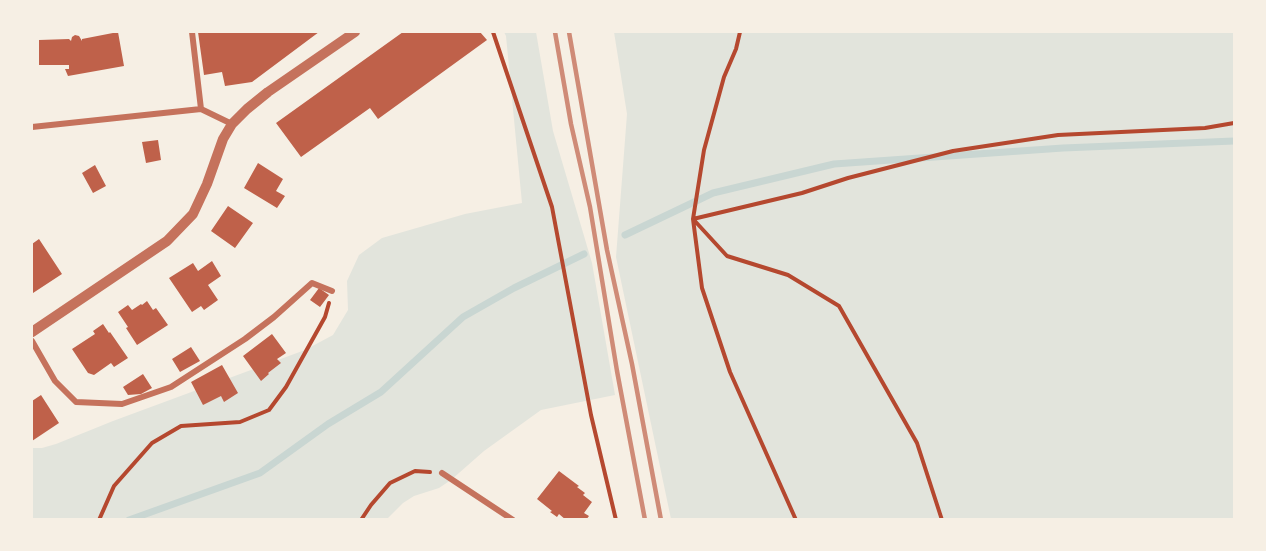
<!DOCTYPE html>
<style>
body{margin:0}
#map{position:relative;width:1266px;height:551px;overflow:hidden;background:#f6efe4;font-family:"DM Sans",sans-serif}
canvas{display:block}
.frame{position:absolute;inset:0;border:33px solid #f6efe4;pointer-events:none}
</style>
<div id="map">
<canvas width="1266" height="551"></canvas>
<div class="frame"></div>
</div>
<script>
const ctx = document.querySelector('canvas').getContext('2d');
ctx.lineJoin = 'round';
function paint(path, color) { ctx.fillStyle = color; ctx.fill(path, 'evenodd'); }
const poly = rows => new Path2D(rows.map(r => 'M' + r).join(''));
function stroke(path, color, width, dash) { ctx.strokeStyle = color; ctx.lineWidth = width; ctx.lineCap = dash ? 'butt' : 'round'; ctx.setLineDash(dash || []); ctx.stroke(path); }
paint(poly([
 [504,32,536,32,553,131,592,263,615,395,541,410,484,451,451,480,439,488,414,496,403,503,387,519,32,519,32,448,42,448,56,444,113,421,305,350,333,335,348,310,347,281,359,255,382,238,465,214,522,203,506,36],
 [614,32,1234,32,1234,519,671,519,616,257,627,114]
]), '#e2e4dc');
stroke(poly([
 [625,235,713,193,834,164,1063,148,1234,141],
 [129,520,260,473,328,424,381,392,463,317,514,288,584,254]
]), '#c9d6d2', 7);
paint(poly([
 [118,32,124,66,68,76,65,69,69,69,69,65,39,65,39,40,69,39,71,41,72,37,75,35,79,36,82,41,82,39],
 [198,32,319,32,252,82,225,86,222,72,204,75],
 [403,32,480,32,487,40,378,119,370,108,301,157,276,123],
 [158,140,161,160,146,163,142,142],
 [258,163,283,179,276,191,285,196,277,208,244,188],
 [95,165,106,186,93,193,82,173],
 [228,206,253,223,235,248,211,231],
 [39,239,62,274,33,293,32,244],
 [212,261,221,276,208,285,218,300,204,310,201,306,192,312,169,278,193,263,198,271],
 [319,288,329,295,320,307,310,300],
 [147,301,153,310,156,308,168,325,137,345,126,328,128,327,118,312,128,305,132,310,141,304,142,305],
 [103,324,109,333,110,332,128,358,114,367,111,363,94,375,88,373,72,349,95,334,93,331],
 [272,334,286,353,277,359,281,363,268,373,269,374,261,381,243,356],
 [191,347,200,361,180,372,172,359],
 [222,365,238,393,224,402,221,396,203,405,191,382],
 [143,374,152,388,141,394,128,395,123,387],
 [41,395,59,423,32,441,32,401],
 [559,471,579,486,577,487,585,493,583,495,592,502,584,513,589,516,586,520,566,520,559,514,557,517,550,512,552,511,537,499]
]), '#bf614a');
stroke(poly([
 [493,32,552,207,591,415,616,520],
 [740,32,736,49,724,77,704,150,693,219,702,288,730,372,796,520],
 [693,219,802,193,848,178,953,151,1058,135,1205,128,1234,123],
 [693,219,727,256,788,275,839,306,917,443,942,520],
 [99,520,114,486,152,443,181,426,240,422,269,410,286,387,325,317,329,303],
 [361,520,371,505,390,483,415,471,430,472]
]), '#b5482f', 4);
stroke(poly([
 [192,32,201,109],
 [32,127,201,109,232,124],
 [32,341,55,381,76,402,122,404,171,387,245,339,274,317,312,283,332,291],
 [442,473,513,520]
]), '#c5725c', 6);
stroke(poly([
 [32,332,167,241,193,214,207,184,223,139,232,124,247,109,268,92,355,32]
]), '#c5725c', 10);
stroke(poly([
 [555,32,571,124,590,207,617,371,645,520],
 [569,32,607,250,632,364,661,520]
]), '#cf8b77', 4.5);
</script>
